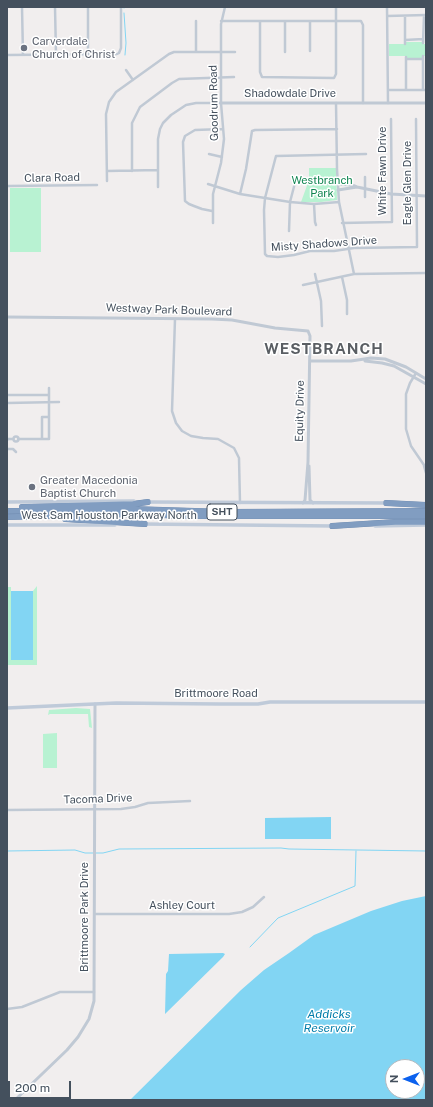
<!DOCTYPE html>
<style>
body{margin:0}
#map{position:relative;width:433px;height:1107px;overflow:hidden;background:#f1eeee;font-family:"Public Sans",sans-serif}
canvas{display:block}
.frame{position:absolute;inset:0;border:8px solid #44505d;pointer-events:none}
.north{position:absolute;left:385px;top:1059px;width:40px;height:40px;box-sizing:border-box;background:#fff;border:1px solid #b4b9be;border-radius:50%;rotate:270deg;font-size:11px;font-weight:700;line-height:16px;text-align:center;color:#44505d}
.north::after{content:'';display:block;margin:auto;width:14px;height:18px;background:#0b61ee;clip-path:polygon(50% 0,100% 100%,50% 72%,0 100%)}
.scale{position:absolute;left:8px;top:1081px;width:63px;height:18px;box-sizing:border-box;border:2px solid #44505d;border-top:0;padding-left:5px;font-size:12px;line-height:14px;white-space:nowrap;color:#44505d;-webkit-text-stroke:3px #fff;paint-order:stroke}
</style>
<div id="map">
<canvas width="433" height="1107"></canvas>
<div class="frame"></div>
<div class="north">N</div>
<div class="scale">200 m</div>
</div>
<script>
const ctx = document.querySelector('canvas').getContext('2d');
ctx.lineJoin = 'round';
function paint(path, color) { ctx.fillStyle = color; ctx.fill(path, 'evenodd'); }
const poly = rows => new Path2D(rows.map(r => 'M' + r).join(''));
function stroke(path, color, width, dash) { ctx.strokeStyle = color; ctx.lineWidth = width; ctx.lineCap = dash ? 'butt' : 'round'; ctx.setLineDash(dash || []); ctx.stroke(path); }
function label(font, color, halo, rows, align = 'center') {
  ctx.font = font + ' "Public Sans",sans-serif'; ctx.lineWidth = 3; ctx.setLineDash([]); ctx.textBaseline = 'middle'; ctx.strokeStyle = halo; ctx.fillStyle = color; for (const [text, x, y, turn = 0] of rows) {
    ctx.save(); ctx.translate(x, y); ctx.rotate((+turn || 0) * Math.PI / 180); ctx.textAlign = isNaN(turn) ? turn : align; if (halo) ctx.strokeText(text, 0, 0); ctx.fillText(text, 0, 0); ctx.restore();
  }
}
paint(poly([
 [406,42,422,42,422,44,426,44,426,56,422,56,422,59,406,59,406,56,389,56,389,44,406,44],
 [309,168,336,168,337,200,321,202,301,202,309,180],
 [10,188,41,188,41,252,10,252],
 [37,586,37,665,8,665,7,587,11,587,11,659,33,660,33,591],
 [76,708,90,709,92,728,89,727,88,714,50,714,48,715,49,710],
 [57,733,57,768,43,768,43,734]
]), '#b8f2d2');
paint(poly([
 [11,591,33,591,33,660,11,660],
 [331,817,331,839,265,839,265,818],
 [426,896,426,1100,130,1100,241,990,264,970,289,953,314,935,371,911,402,901],
 [393,1067,417,1067,417,1091,393,1091],
 [223,953,225,954,223,957,165,1014,166,974,168,971,169,954]
]), '#82d5f3');
stroke(poly([
 [124,7,124,8],
 [124,13,126,43,125,55],
 [7,851,75,850,85,853,103,853,119,849,281,848,289,849,426,851],
 [250,947,278,918,355,886,356,851]
]), '#82d5f3', 1);
const motorway = poly([
 [386,503,426,505],
 [22,507,133,504,148,502],
 [7,511,131,509,227,512,426,511],
 [7,517,134,514,187,516,426,516],
 [65,519,145,524],
 [332,526,395,522,426,522]
]);
stroke(motorway, '#6c88ad', 6);
stroke(poly([
 [22,7,23,55],
 [55,7,56,55],
 [88,7,88,55],
 [387,7,388,103],
 [387,16,426,15],
 [405,16,405,44],
 [221,21,361,21,363,25,363,103],
 [260,21,260,72,262,77,334,78,336,74,336,7],
 [285,21,285,52],
 [310,21,310,51],
 [405,40,423,39],
 [423,43,424,16],
 [196,52,196,21],
 [7,55,117,54,119,53,121,48,121,7],
 [423,56,423,90],
 [406,57,406,90],
 [406,59,423,59],
 [126,70,133,80],
 [388,90,426,90],
 [336,103,337,169,339,202,354,274],
 [209,154,222,157],
 [366,154,276,156,265,198,264,210,265,254,267,256,278,257,294,255,310,251,334,251,354,248,417,247,416,119],
 [107,171,158,170],
 [132,171,132,123,140,107,172,83,179,79,234,77],
 [107,181,106,114,109,102,116,92,169,54,174,52,235,52],
 [208,184,240,194,290,202,314,204,339,202],
 [7,186,97,185],
 [158,187,158,139,160,129,163,123,171,115,186,105,196,103,221,103],
 [240,194,246,169,252,131,255,130,337,129],
 [365,197,365,177],
 [314,204,315,222,316,225],
 [212,211,202,209,194,206,189,204,185,201,183,142,185,136,195,130,223,129],
 [213,223,213,194,221,163,224,139,221,103,221,24,225,7],
 [342,223,392,222,391,119],
 [289,231,290,202,296,179],
 [315,274,321,301,322,326],
 [342,277,347,300,347,314],
 [303,285,354,274,426,273],
 [175,319,172,411,176,423,182,431,191,436,203,438,218,439,234,448,239,458,240,503],
 [416,373,410,383,406,394,406,429,411,446,426,468],
 [7,395,49,395],
 [7,403,59,402],
 '13.5 439a2.5 2.5 0 1 1 5 0a2.5 2.5 0 1 1-5 0Z',
 [18,439,49,439,49,388],
 [42,439,42,417,49,417],
 [7,440,8,439,13,439],
 [7,449,13,449,16,452],
 [424,466,426,473],
 [7,810,121,809,135,807,148,803,190,801],
 [95,914,229,914,242,912,253,907,264,897],
 [7,1009,22,1007,60,992,94,992]
]), '#c0c9d4', 2.5);
stroke(poly([
 [221,103,426,103],
 [337,184,352,185,357,187,391,194,426,196],
 [338,190,357,187],
 [7,317,212,319,232,320,275,328,308,331,310,336,308,462,305,500,303,503],
 [310,361,351,361,371,358,385,359,406,367,426,379],
 [365,361,382,363,394,366,426,384],
 [309,466,310,500,313,503],
 [15,1100,67,1050,78,1037,89,1019,94,1001,95,704]
]), '#c0c9d4', 3);
stroke(poly([
 [7,502,134,501],
 [146,502,388,503],
 [143,524,333,526],
 [7,525,115,525],
 [375,526,426,525],
 [7,708,116,703,219,704,258,704,270,702,426,702]
]), '#bfcad9', 3.5);
stroke(motorway, '#819dc1', 5.5);
for (const [x, y, r, color] of [
 [24,48,4,"#6b7280"],
 [32,487,4,"#6b7280"]
]) { const dot = new Path2D(); dot.arc(x, y, r, 0, 2 * Math.PI); ctx.fillStyle = color; ctx.fill(dot); stroke(dot, '#fff', 1.5); }
for (const [x, y, w] of [
 [222,512,30]
]) { const box = new Path2D(); box.roundRect(x - w / 2, y - 8, w, 16, 3); ctx.fillStyle = '#fff'; ctx.fill(box); stroke(box, '#44505d', 1); }
label('bold 10px', '#44505d', null, [
 ["SHT",222,512]
]);
label('11px', '#5b616d', '#fff', [
 ["Carverdale",32,42],
 ["Church of Christ",32,55],
 ["Greater Macedonia",40,481],
 ["Baptist Church",40,494]
], 'left');
label('11px', '#44505d', '#fff', [
 ["Shadowdale Drive",290,94],
 ["Goodrum Road",214,103,-91],
 ["White Fawn Drive",383,171,-90],
 ["Clara Road",52,178,-1],
 ["Eagle Glen Drive",408,183,-90],
 ["Misty Shadows Drive",324,244,-4],
 ["Westway Park Boulevard",169,310,2],
 ["Equity Drive",300,411,-89],
 ["West Sam Houston Parkway North",109,516],
 ["Brittmoore Road",216,694],
 ["Tacoma Drive",98,799,-2],
 ["Ashley Court",182,906],
 ["Brittmoore Park Drive",85,917,-90]
]);
label('11px', '#0f8450', '#fff', [
 ["Westbranch",322,181],
 ["Park",322,194]
]);
label('italic 12px', '#027eab', '#fff', [
 ["Addicks",329,1014],
 ["Reservoir",329,1028]
]);
ctx.letterSpacing = '1px';
label('bold 15px', '#5a5e63', '#fff', [
 ["WESTBRANCH",324,349]
]);
ctx.letterSpacing = '0px';
</script>
